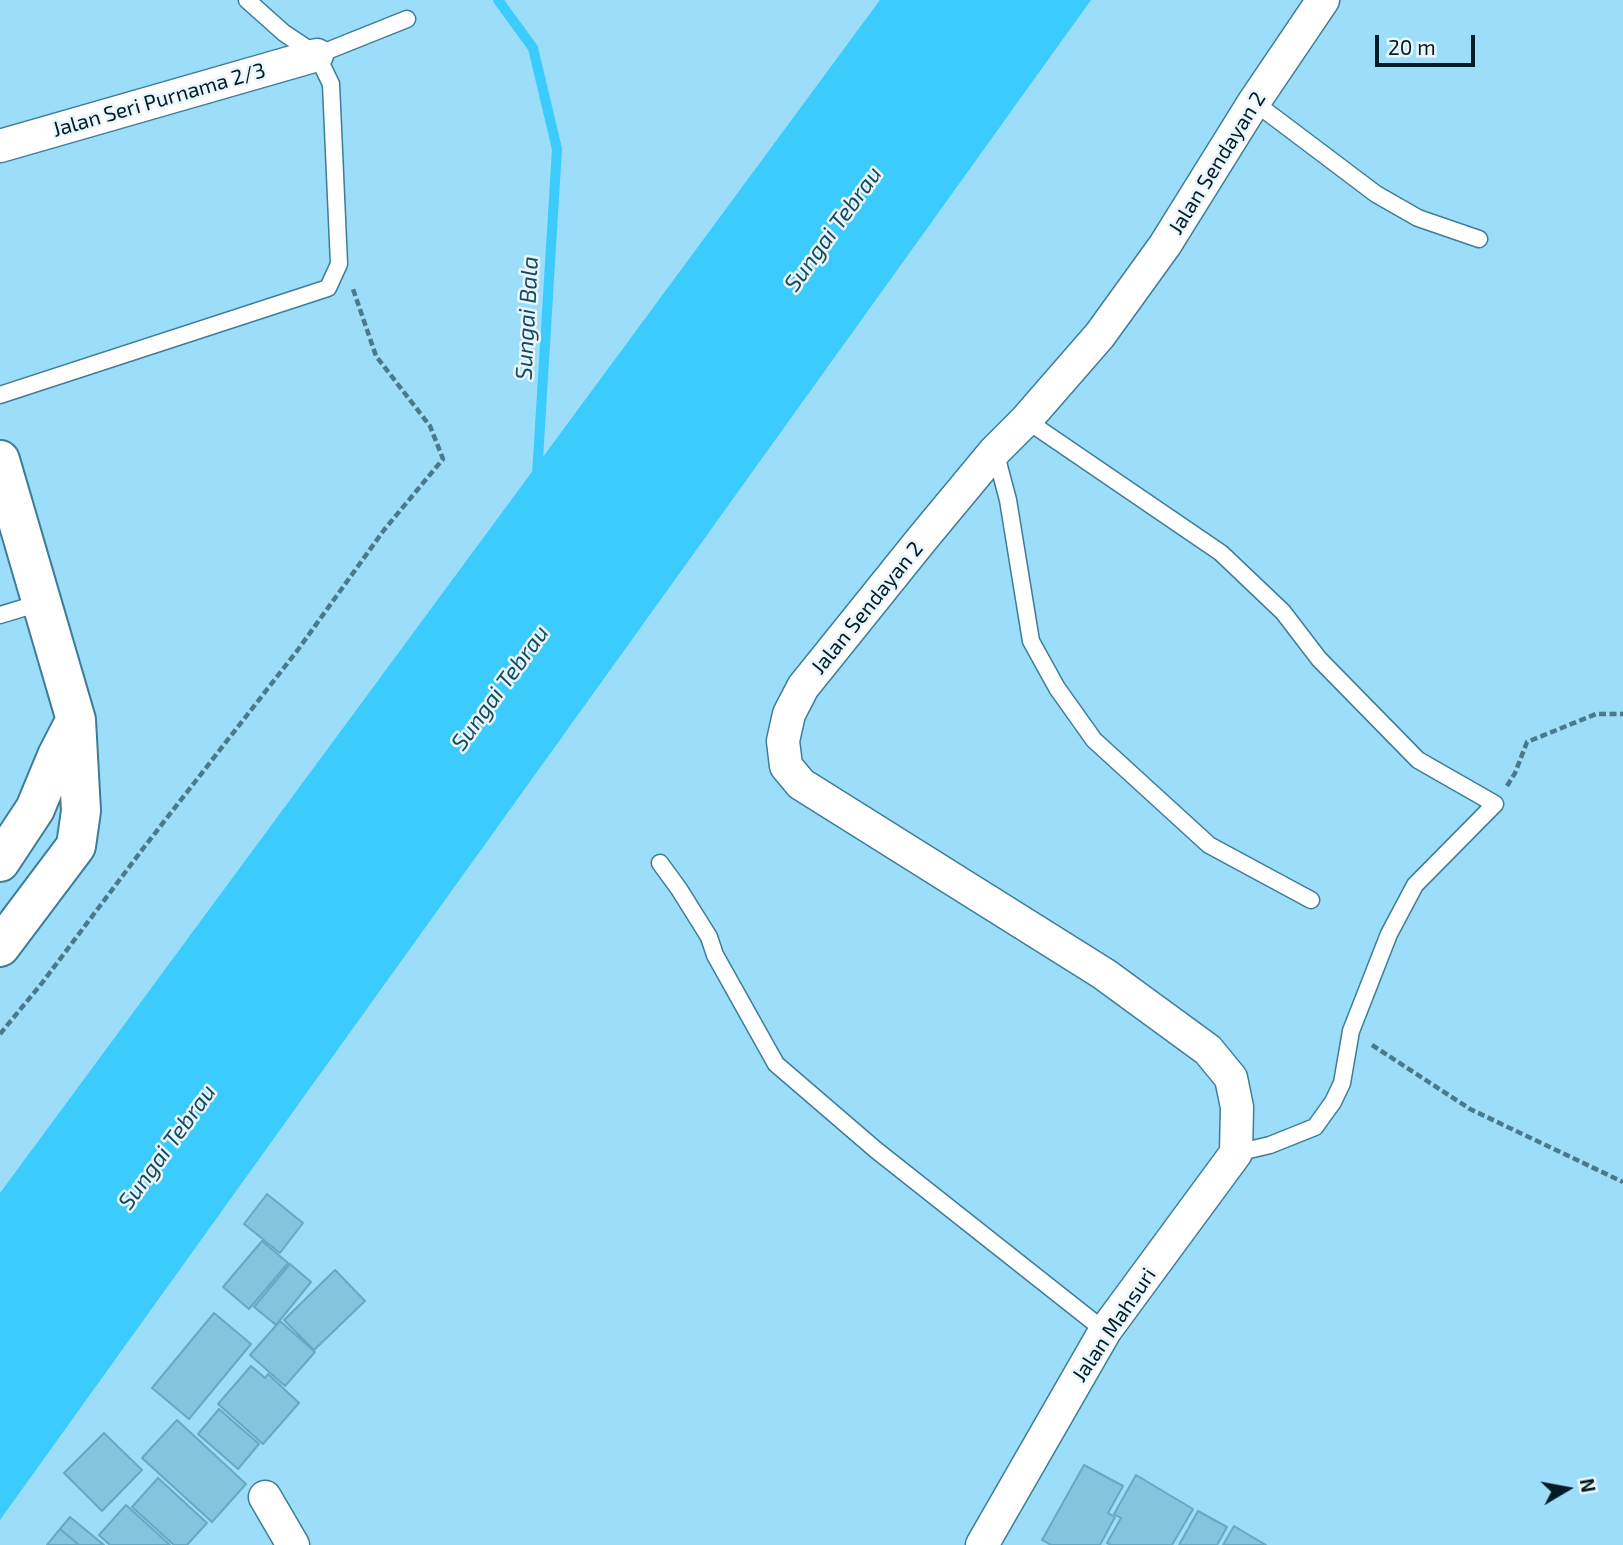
<!DOCTYPE html>
<style>
body{margin:0}
#map{position:relative;width:1623px;height:1545px;overflow:hidden;background:#9cdefa;font-family:"Exo 2",sans-serif}
canvas{display:block}
.north{position:absolute;left:1532px;top:1454px;width:70px;height:70px;-webkit-text-stroke:5px #eaf6fc;paint-order:stroke;rotate:80deg;font-size:19px;font-weight:700;line-height:28px;text-align:center;color:#011c26}
.north::after{content:'';display:block;margin:auto;width:24px;height:32px;background:#011c26;clip-path:polygon(50% 0,100% 100%,50% 72%,0 100%)}
.scale{position:absolute;left:1375px;top:35px;width:100px;height:32px;box-sizing:border-box;border:4px solid #011c26;border-top:0;padding-left:9px;font-size:21px;line-height:24px;white-space:nowrap;color:#011c26;-webkit-text-stroke:5px #eaf6fc;paint-order:stroke}
</style>
<div id="map">
<canvas width="1623" height="1545"></canvas>
<div class="north">N</div>
<div class="scale">20 m</div>
</div>
<script>
const ctx = document.querySelector('canvas').getContext('2d');
ctx.lineJoin = 'round';
function paint(path, color) { ctx.fillStyle = color; ctx.fill(path, 'evenodd'); }
const poly = rows => new Path2D(rows.map(r => 'M' + r).join(''));
function stroke(path, color, width, dash) { ctx.strokeStyle = color; ctx.lineWidth = width; ctx.lineCap = dash ? 'butt' : 'round'; ctx.setLineDash(dash || []); ctx.stroke(path); }
function label(font, color, halo, rows, align = 'center') {
  ctx.font = font + ' "Exo 2",sans-serif'; ctx.lineWidth = 5; ctx.setLineDash([]); ctx.textBaseline = 'middle'; ctx.strokeStyle = halo; ctx.fillStyle = color; for (const [text, x, y, turn = 0] of rows) {
    ctx.save(); ctx.translate(x, y); ctx.rotate((+turn || 0) * Math.PI / 180); ctx.textAlign = isNaN(turn) ? turn : align; if (halo) ctx.strokeText(text, 0, 0); ctx.fillText(text, 0, 0); ctx.restore();
  }
}
paint(poly([
 [880,0,1091,0,0,1520,0,1193]
]), '#3ccbfd');
stroke(poly([
 [498,0,533,48,557,149,537,475]
]), '#3ccbfd', 10);
const building = poly([
 [267,1194,303,1223,280,1253,244,1224,267,1194],
 [262,1241,288,1263,249,1309,223,1287,262,1241],
 [290,1264,311,1282,276,1325,254,1307,290,1264],
 [335,1270,365,1301,314,1350,284,1320,335,1270],
 [214,1313,251,1344,189,1419,152,1388,214,1313],
 [280,1321,315,1352,285,1386,250,1355,280,1321],
 [251,1366,265,1378,268,1374,299,1403,263,1444,218,1404,251,1366],
 [219,1409,259,1444,238,1469,198,1434,219,1409],
 [177,1420,246,1484,212,1522,142,1458,177,1420],
 [104,1433,142,1470,102,1511,64,1473,104,1433],
 [1084,1465,1123,1486,1108,1513,1115,1517,1100,1545,1051,1545,1042,1540,1084,1465],
 [1136,1475,1193,1509,1172,1545,1111,1545,1107,1543,1121,1518,1114,1514,1136,1475],
 [158,1478,207,1523,187,1545,174,1545,132,1507,158,1478],
 [126,1505,170,1545,110,1545,99,1535,126,1505],
 [1198,1511,1227,1527,1217,1545,1179,1545,1198,1511],
 [70,1517,104,1545,79,1545,60,1529,70,1517],
 [1234,1526,1266,1545,1223,1545,1234,1526],
 [60,1529,79,1545,47,1545,60,1529]
]);
paint(building, '#83c4df');
stroke(building, '#68a8c4', 2);
const lane = poly([
 [317,55,407,19],
 [1254,102,1376,194,1418,218,1479,239],
 [0,395,328,288,339,264,331,84,317,55,284,33,247,0],
 [1026,420,1221,553,1283,612,1319,659,1418,760,1495,804,1415,885,1389,934,1351,1031,1342,1083,1333,1102,1315,1127,1270,1145,1236,1153],
 [995,451,1008,500,1031,641,1057,688,1094,740,1209,845,1311,900],
 [0,615,43,602],
 [660,863,679,889,709,937,715,955,776,1064,876,1150,1105,1331]
]);
const street = poly([
 [0,146,317,55],
 [265,1497,293,1545],
 [982,1545,1105,1331,1236,1153,1237,1107,1231,1078,1208,1050,1104,974,801,784,786,766,783,741,789,714,803,687,922,539,995,451,1026,420,1100,335,1165,245,1254,102,1323,0]
]);
const secondary = poly([
 [0,460,76,720,81,811,76,846,0,947],
 [0,862,35,809,57,756,75,721]
]);
stroke(lane, '#3d7d97', 19);
stroke(street, '#3d7d97', 35);
stroke(secondary, '#3d7d97', 42);
stroke(poly([
 [1507,786,1515,773,1527,742,1596,714,1623,714],
 [0,1034,42,983,145,846,297,651,384,530,443,459,430,426,376,356,353,289],
 [1372,1045,1470,1109,1623,1182]
]), '#4b798c', 4.5, [7, 3.5]);
stroke(lane, '#fff', 16);
stroke(street, '#fff', 32);
stroke(secondary, '#fff', 38);
label('21px', '#011c26', '#eaf6fc', [
 ["Jalan Seri Purnama 2/3",159,100,-16],
 ["Jalan Sendayan 2",1217,163,-58],
 ["Jalan Sendayan 2",867,608,-51],
 ["Jalan Mahsuri",1114,1325,-56]
]);
label('italic 23px', '#114b60', '#eaf6fc', [
 ["Sungai Tebrau",833,229,-54],
 ["Sungai Bala",527,318,-87],
 ["Sungai Tebrau",500,688,-54],
 ["Sungai Tebrau",167,1147,-54]
]);
</script>
